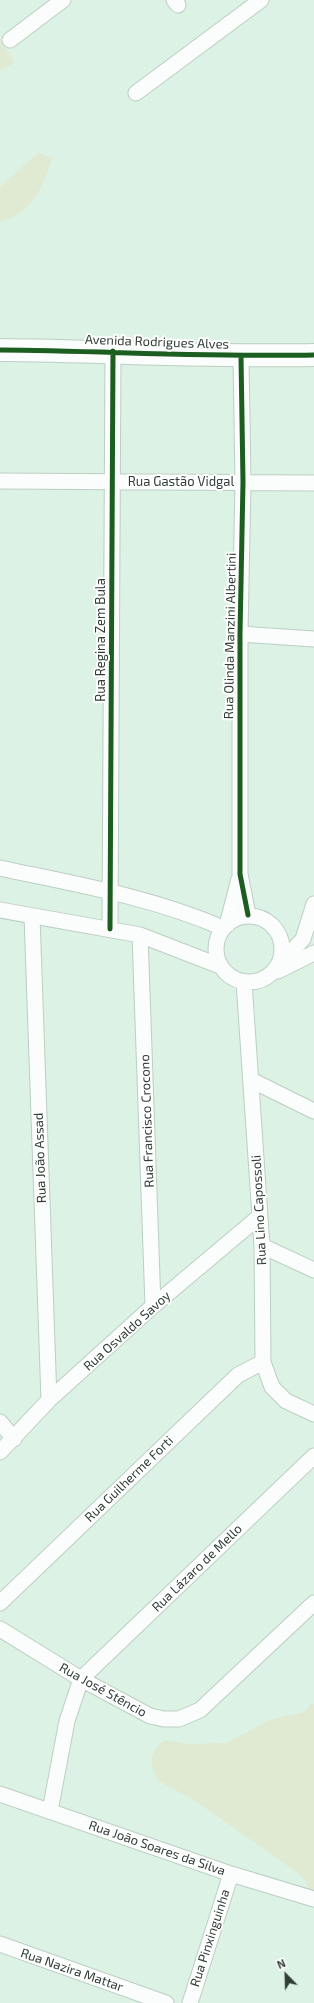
<!DOCTYPE html>
<html>
<head>
<meta charset="utf-8">
<style>
  body { margin:0 }
  #map { position:relative; width:314px; height:2003px; overflow:hidden; background:#dcf2e5; font-family:"Exo 2",sans-serif }
  canvas { display:block }
  .north { position:absolute; left:266px; top:1955px; width:40px; height:40px; -webkit-text-stroke:3px #fff; paint-order:stroke; rotate:337deg; font-size:11px; font-weight:700; line-height:16px; text-align:center; color:#303e36 }
  .north::after { content:''; display:block; margin:auto; width:14px; height:18px; background:#303e36; clip-path:polygon(50% 0,100% 100%,50% 72%,0 100%) }
</style>
</head>
<body>
<div id="map">
<canvas width="314" height="2003"></canvas>
<div class="north">N</div>
</div>
<script>
const c = document.querySelector('canvas').getContext('2d');
c.lineJoin = 'round';
function fill(path, color) {
  c.fillStyle = color;
  c.fill(path, 'evenodd');
}
function trace(path, color, width, dash) {
  c.strokeStyle = color;
  c.lineWidth = width;
  c.lineCap = dash ? 'butt' : 'round';
  c.setLineDash(dash || []);
  c.stroke(path);
}
function drawText(font, color, halo, rows, align = 'center') {
  c.font = font + ' "Exo 2",sans-serif';
  c.lineWidth = 4;
  c.setLineDash([]);
  c.textBaseline = 'middle';
  c.strokeStyle = halo;
  c.fillStyle = color;
  for (const [text, x, y, turn = 0] of rows) {
    c.save();
    c.translate(x, y);
    c.rotate((+turn || 0) * Math.PI / 180);
    c.textAlign = isNaN(turn) ? turn : align;
    if (halo) c.strokeText(text, 0, 0);
    c.fillText(text, 0, 0);
    c.restore();
  }
}
fill(new Path2D(`
  M 0,39 L 15,62 L 0,71 Z
  M 38,153 L 52,158 C 46,178 37,202 18,214 C 13,218 6,219 0,222 L 0,187 Z
  M 311,1703 L 314,1704 L 314,1900 L 305,1880 L 298,1873 L 194,1800 L 159,1781 L 153,1772 L 151,1759 L 157,1747 L 165,1740 L 187,1744 L 227,1743 L 269,1720 L 304,1712 Z`), '#e0e9d1');
const street = new Path2D(`
  M 174,0 L 178,5
  M 10,40 L 63,0
  M 136,93 L 261,0
  M 241,356 L 243,482 L 240,634 L 240,874 L 248,915
  M 0,481 L 314,483
  M 240,634 L 314,639
  M 0,868 C 75,884 152,897 223,928
  M 0,910 L 140,935 L 220,966
  M 32,916 L 49,1400
  M216 949a33 33 0 1 1 66 0a33 33 0 1 1-66 0Z
  M 227,925 L 239,879
  M 110,929 L 113,351
  M 140,935 L 153,1306
  M 279,965 L 303,939 L 314,904
  M 278,971 L 314,953
  M 244,982 L 262,1246 L 263,1362 L 272,1387 L 286,1401 L 314,1414
  M 251,1080 L 314,1111
  M 262,1246 L 314,1270
  M 0,1422 L 14,1439
  M 0,1452 L 49,1400 L 153,1306 L 260,1216
  M 0,1603 L 238,1375 L 263,1362
  M 0,1629 L 81,1679 L 150,1716 L 164,1719 L 179,1719 L 200,1710 L 314,1603
  M 0,1794 L 231,1874 L 314,1899
  M 50,1811 L 67,1721 L 81,1679 L 314,1456
  M 0,1944 L 166,2003
  M 190,2003 L 231,1874`);
const primary = new Path2D(`
  M 0,350 C 105,351 209,357 314,355`);
trace(street, '#bdcec4', 17);
trace(primary, '#bdcec4', 24);
trace(street, '#fafdfb', 15);
trace(primary, '#fafdfb', 22);
trace(new Path2D(`
  M 0,350 C 105,351 209,357 314,355
  M 241,356 L 243,482 L 240,634 L 240,874 L 248,915
  M 110,929 L 113,351`), '#1b5e20', 5);
drawText('13px', '#303e36', '#fff', [
  ["Avenida Rodrigues Alves",157,342,2],
  ["Rua Gastão Vidgal",181,482],
  ["Rua Olinda Manzini Albertini",230,636,-89],
  ["Rua Regina Zem Bula",101,640,-90],
  ["Rua Francisco Crocono",147,1121,-92],
  ["Rua João Assad",40,1158,-92],
  ["Rua Lino Capossoli",259,1210,-93],
  ["Rua Osvaldo Savoy",127,1331,-42],
  ["Rua Guilherme Forti",129,1479,-44],
  ["Rua Lázaro de Mello",197,1568,-44],
  ["Rua José Stêncio",103,1690,29],
  ["Rua João Soares da Silva",157,1848,19],
  ["Rua Pinxinguinha",210,1938,-72],
  ["Rua Nazira Mattar",72,1970,19]
]);
</script>
</body>
</html>
